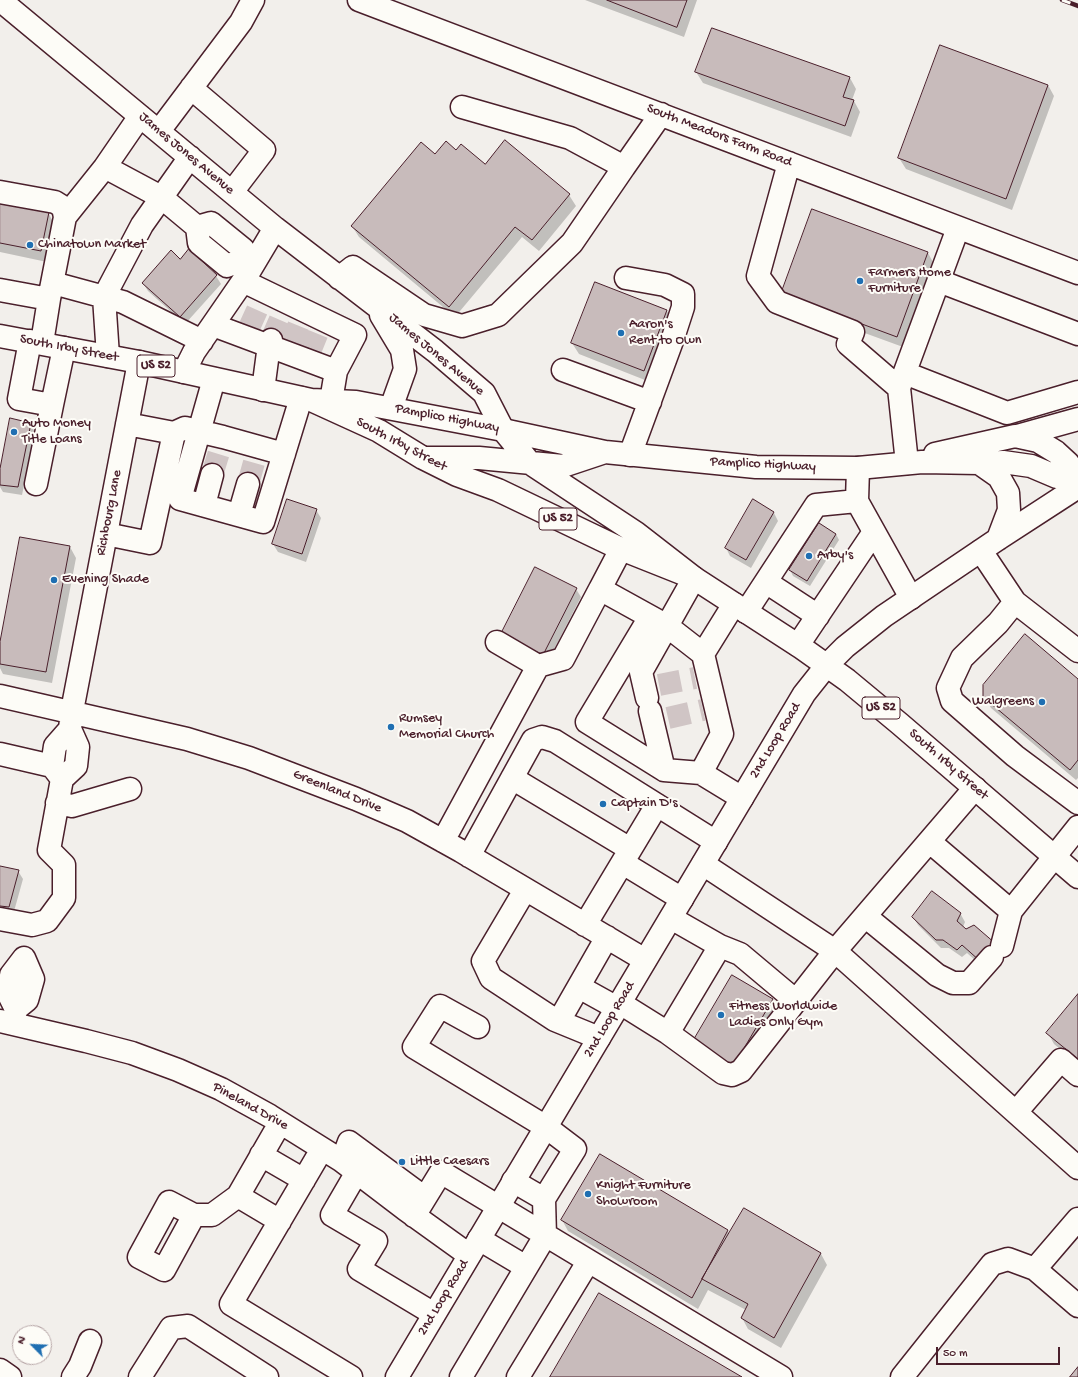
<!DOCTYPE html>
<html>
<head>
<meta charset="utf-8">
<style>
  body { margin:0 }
  #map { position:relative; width:1078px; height:1377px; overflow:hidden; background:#f2efeb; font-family:"Gochi Hand",sans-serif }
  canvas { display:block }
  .north { position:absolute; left:12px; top:1325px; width:40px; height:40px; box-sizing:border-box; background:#fdfcf7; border:1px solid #b5a4a5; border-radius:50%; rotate:294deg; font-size:11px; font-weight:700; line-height:16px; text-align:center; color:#4a1f2b }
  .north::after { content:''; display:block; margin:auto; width:14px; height:18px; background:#1f6fb2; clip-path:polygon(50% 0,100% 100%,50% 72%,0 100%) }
  .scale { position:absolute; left:936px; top:1347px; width:124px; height:18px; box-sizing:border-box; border:2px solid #4a1f2b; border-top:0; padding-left:5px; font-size:12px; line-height:14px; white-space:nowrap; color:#4a1f2b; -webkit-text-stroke:3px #fdfcf7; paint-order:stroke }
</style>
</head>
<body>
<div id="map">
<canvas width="1078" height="1377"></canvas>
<div class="north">N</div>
<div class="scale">50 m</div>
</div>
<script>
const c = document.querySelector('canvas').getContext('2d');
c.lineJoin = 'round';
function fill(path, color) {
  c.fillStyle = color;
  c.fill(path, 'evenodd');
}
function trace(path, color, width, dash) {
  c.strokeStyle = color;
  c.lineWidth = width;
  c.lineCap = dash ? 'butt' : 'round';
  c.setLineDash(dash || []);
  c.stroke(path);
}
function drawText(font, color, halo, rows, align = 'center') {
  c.font = font + ' "Gochi Hand",sans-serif';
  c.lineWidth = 4;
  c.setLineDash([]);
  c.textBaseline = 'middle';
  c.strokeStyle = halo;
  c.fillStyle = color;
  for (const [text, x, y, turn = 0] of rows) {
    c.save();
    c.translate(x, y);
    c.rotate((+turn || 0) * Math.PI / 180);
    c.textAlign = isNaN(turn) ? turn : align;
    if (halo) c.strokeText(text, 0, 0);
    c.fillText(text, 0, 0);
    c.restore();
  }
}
fill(new Path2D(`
  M 585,0 L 697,0 L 684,37 Z
  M 713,29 L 850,78 L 856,89 L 852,100 L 854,101 L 860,112 L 851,137 L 703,83 L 696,72 Z
  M 1048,85 L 1054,96 L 1012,210 L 906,169 L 899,158 Z
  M 505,141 L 569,195 L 576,206 L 539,251 L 522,237 L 455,317 L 359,237 L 352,226 L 456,151 L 485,165 Z
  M 0,203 L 48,212 L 54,224 L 47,262 L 0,252 Z
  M 189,251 L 216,276 L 221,284 L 185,324 L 148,291 L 143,283 L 180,260 Z
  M 928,253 L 934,264 L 903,347 L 788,305 Z
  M 595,283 L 667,311 L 673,322 L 650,382 L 579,354 L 572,343 Z
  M 30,424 L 35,432 L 22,495 L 3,492 L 0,487 L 0,475 Z
  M 316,510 L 321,518 L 306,562 L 278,552 L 273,544 Z
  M 774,513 L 778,521 L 751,568 L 730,556 L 726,548 Z
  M 836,534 L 839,540 L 810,586 L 793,576 L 790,570 Z
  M 70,547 L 76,558 L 52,683 L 3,674 L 0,668 L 0,647 Z
  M 576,589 L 581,597 L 547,663 L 507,642 Z
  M 1078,680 L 1078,778 L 1076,780 L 991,708 L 984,697 Z
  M 0,867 L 18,871 L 23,879 L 13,915 L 0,913 Z
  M 960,913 L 965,922 L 963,927 L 985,969 L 967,953 L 962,957 L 949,948 L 941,948 L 918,925 L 913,917 Z
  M 1078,996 L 1078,1064 L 1054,1044 L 1048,1033 Z
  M 772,1000 L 777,1008 L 737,1075 L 698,1051 Z
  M 745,1209 L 821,1254 L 827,1265 L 781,1348 L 748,1329 L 742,1318 L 746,1310 L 708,1290 L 698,1309 L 568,1231 L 562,1220 L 728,1231 L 730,1235 Z`), '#0003');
const building = new Path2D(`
  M 607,0 L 687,0 L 677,27 Z
  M 712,28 L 850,77 L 843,97 L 854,100 L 845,126 L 695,72 Z
  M 940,45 L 1048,85 L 1006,199 L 898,158 Z
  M 505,140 L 570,194 L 532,240 L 515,227 L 449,307 L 351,226 L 421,142 L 435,154 L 446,141 L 456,150 L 461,144 L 485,164 Z
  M 0,202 L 49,212 L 41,251 L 0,243 Z
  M 812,209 L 928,252 L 897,337 L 781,294 Z
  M 189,249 L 217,275 L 180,317 L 142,283 L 171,250 L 180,259 Z
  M 595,282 L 667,310 L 644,371 L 571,343 Z
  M 10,418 L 31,423 L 18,487 L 0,485 L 0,469 Z
  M 287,499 L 317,509 L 302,554 L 272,544 Z
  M 753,499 L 774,512 L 746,560 L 725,548 Z
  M 819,523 L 836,534 L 807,581 L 789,570 Z
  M 20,537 L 70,546 L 46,672 L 0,664 L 0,642 Z
  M 535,567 L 577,588 L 543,655 L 501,634 Z
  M 1025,634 L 1078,679 L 1078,760 L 1070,770 L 983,697 L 983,685 Z
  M 0,866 L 19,870 L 9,907 L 0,906 Z
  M 932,891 L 961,913 L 957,921 L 966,929 L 974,925 L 996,944 L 980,961 L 962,945 L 957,950 L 943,940 L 936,940 L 912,917 Z
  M 732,975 L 773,999 L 733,1067 L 692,1043 Z
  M 1078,994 L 1078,1059 L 1046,1033 Z
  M 600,1154 L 728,1230 L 692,1298 L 561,1220 Z
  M 744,1208 L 821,1253 L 774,1338 L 741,1318 L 748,1304 L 702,1279 Z
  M 599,1293 L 742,1377 L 550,1377 Z
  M 1078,1367 L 1078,1377 L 1070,1377 Z`);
fill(building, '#c8bbbb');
trace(building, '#4a1f2b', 1);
trace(new Path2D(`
  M 248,330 L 258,308
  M 271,340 L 281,317
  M 290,346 L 299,324
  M 309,354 L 318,332
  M 212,475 L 220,449
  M 248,484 L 255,459
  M 659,685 L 695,678
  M 668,718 L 703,710`), '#d0c5c5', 22, [22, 11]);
const minor = new Path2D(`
  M 0,0 L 275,228 L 435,351 L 484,393 L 503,430
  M 359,0 L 1078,273
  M 191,88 L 264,150 L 232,192
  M 140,116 L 105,167 L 161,197 L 197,227 L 199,243 L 227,266 L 241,260
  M 159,131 L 241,22 L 253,0
  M 789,163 L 758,276 L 777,302 L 853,332 L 848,344 L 899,388
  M 624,167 L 661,114
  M 0,192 L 55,202 L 63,207 L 65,217 L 49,299
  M 65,217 L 105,167
  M 197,227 L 211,223 L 243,249 L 241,260 L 251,268
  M 339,278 L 353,267 L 424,315 L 462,326 L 498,315 L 572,243 L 624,167 L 570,138 L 462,107
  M 626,278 L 665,285 L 683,294 L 683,307 L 672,341 L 630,455
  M 244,280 L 275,228
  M 939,281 L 1078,334
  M 53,283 L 123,302 L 202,341
  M 0,290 L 49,299 L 42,343
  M 381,315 L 402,350 L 405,369 L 391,408
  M 213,325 L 336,371
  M 30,341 L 19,399 L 52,405 L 64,348
  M 108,356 L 104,297 L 142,225 L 190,157
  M 563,370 L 650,402
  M 184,372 L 194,352 L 243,281 L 355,335 L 336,371 L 331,401
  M 905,373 L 1007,413 L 1078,392
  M 214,379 L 180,499 L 263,522 L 301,398
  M 263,390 L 269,345 L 271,340
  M 127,424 L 174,433 L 185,428 L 223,437 L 284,454
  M 907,463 L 899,388 L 958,228
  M 858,468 L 857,501 L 911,598
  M 36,484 L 52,405
  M 204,505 L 212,475
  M 239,515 L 248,484
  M 106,534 L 150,543 L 174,433
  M 621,549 L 600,589 L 667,626 L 703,654 L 722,734 L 701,773
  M 981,551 L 1015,602 L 998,623 L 962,658 L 948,688 L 952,701 L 1015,756 L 1078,803
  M 766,582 L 818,616
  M 1015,602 L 1078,651
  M 746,612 L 816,505 L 857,501
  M 650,617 L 587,722 L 664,770
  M 798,645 L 874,532
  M 703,654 L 734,604
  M 538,666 L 563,659 L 600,589
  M 0,696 L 187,739 L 249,758 L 356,799 L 407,821 L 461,851 L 645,960
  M 647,698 L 641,672 L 694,578
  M 650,711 L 664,770 L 701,773 L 742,798
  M 70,729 L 72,711 L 139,362
  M 0,754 L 52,766
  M 512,778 L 630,849
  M 57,803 L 72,806 L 130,789
  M 443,841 L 538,666 L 497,642
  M 930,842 L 1011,911
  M 469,856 L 533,740 L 542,737 L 555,741 L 716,842
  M 623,863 L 682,899
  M 703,864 L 835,951 L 1078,1168
  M 525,890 L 483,961 L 491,978 L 555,1020 L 599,1038
  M 865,916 L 937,975 L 953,983 L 969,983 L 992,957
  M 0,919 L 32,925 L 47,921 L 64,898 L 64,865 L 49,850 L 62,779 L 76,766 L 78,747 L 70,729 L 55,746 L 52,766 L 62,779
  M 585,925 L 657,805
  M 720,946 L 740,954 L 796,1001
  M 1002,946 L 1011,911 L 1078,827
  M 579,987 L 617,1008
  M 620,1003 L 668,1033 L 720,946 L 671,918
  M 0,1021 L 86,1041 L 132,1053 L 178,1070 L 221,1089 L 270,1116 L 342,1161 L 405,1209 L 469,1255
  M 559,1021 L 607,937
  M 13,1024 L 16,1009 L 27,1000 L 33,979 L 24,958 L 11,975 L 10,997 L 16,1009
  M 668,1033 L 723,1073 L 732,1075 L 741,1071 L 835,951 L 975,788
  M 1016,1112 L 1061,1060 L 1078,1075
  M 280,1123 L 238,1196 L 280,1221
  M 322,1149 L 231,1304 L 351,1377
  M 261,1155 L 304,1180
  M 342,1161 L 349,1142 L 425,1198
  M 357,1172 L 332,1215 L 376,1241 L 359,1269 L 434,1314
  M 513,1181 L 544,1199
  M 194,1215 L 164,1270 L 139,1257 L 169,1202 L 194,1215 L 212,1215 L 238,1196
  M 414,1216 L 441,1172 L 781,1377
  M 479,1239 L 526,1267
  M 1035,1269 L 1078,1219
  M 0,1370 L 10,1377
  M 73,1377 L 80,1366 L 90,1341
  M 140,1377 L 171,1328 L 188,1326 L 267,1377
  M 461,1377 L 545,1236 L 544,1199 L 575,1149 L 546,1127 L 414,1047 L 440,1006 L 478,1027
  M 518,1377 L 588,1262
  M 902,1377 L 992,1264 L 1008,1259 L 1035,1269 L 1078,1306`);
const major = new Path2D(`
  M 0,336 L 139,362 L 311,400 L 379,431 L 423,458 L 457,475 L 498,490 L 621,549 L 694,578
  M 311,400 L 356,402 L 503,430 L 605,452 L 756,467 L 858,468 L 922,462 L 979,463 L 1003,462 L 1031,466 L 1057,477 L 1078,483
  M 503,430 L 530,463 L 636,533 L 694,578 L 802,648 L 847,680 L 900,724 L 1078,877
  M 1017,436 L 1078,419
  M 935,454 L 1015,436 L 1038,441 L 1056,452 L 1068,463 L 1078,478
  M 427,458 L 479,458 L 563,466 L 605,452
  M 979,463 L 999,477 L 1008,493 L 1009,510 L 998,539
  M 397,1377 L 804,694 L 827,665 L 845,647 L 884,616 L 998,539 L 1078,487`);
trace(minor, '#4a1f2b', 25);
trace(major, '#4a1f2b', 25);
trace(minor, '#fdfcf7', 22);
trace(major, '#fdfcf7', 22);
const rail = new Path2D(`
  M 1062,0 L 1078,6`);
trace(rail, '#4a1f2b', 4.5);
trace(rail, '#fdfcf7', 3, [9]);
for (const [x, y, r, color] of [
  [30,245,4,"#1f6fb2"],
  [860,281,4,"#1f6fb2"],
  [621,333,4,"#1f6fb2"],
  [14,432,4,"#1f6fb2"],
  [809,556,4,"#1f6fb2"],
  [54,580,4,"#1f6fb2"],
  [1042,702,4,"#1f6fb2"],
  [391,727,4,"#1f6fb2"],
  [603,804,4,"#1f6fb2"],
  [721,1015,4,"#1f6fb2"],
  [402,1162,4,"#1f6fb2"],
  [588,1194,4,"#1f6fb2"]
]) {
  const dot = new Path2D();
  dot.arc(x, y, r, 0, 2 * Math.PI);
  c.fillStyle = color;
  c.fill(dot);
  trace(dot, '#fdfcf7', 1.5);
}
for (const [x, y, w] of [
  [156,366,38],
  [558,519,38],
  [881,708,38]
]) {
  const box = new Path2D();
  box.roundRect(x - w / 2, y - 11, w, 22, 3);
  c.fillStyle = '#fdfcf7';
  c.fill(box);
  trace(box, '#4a1f2b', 1);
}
drawText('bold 13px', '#4a1f2b', null, [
  ["US 52",156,366],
  ["US 52",558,519],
  ["US 52",881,708]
]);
drawText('14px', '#4a1f2b', '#fdfcf7', [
  ["South Meadors Farm Road",719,136,21],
  ["James Jones Avenue",186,154,40],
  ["South Irby Street",69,349,11],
  ["James Jones Avenue",436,355,40],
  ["Pamplico Highway",447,419,11],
  ["South Irby Street",401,445,28],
  ["Pamplico Highway",763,465,3],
  ["Richbourg Lane",110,513,-79],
  ["2nd Loop Road",776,741,-59],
  ["South Irby Street",948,765,41],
  ["Greenland Drive",337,792,22],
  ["2nd Loop Road",610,1020,-59],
  ["Pineland Drive",250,1107,29],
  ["2nd Loop Road",444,1298,-59]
]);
drawText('14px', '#4a1f2b', '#fdfcf7', [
  ["Chinatown Market",38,245],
  ["Farmers Home",868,273],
  ["Furniture",868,289],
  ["Aaron's",629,325],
  ["Rent to Own",629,341],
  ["Auto Money",22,424],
  ["Title Loans",22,440],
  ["Arby's",817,556],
  ["Evening Shade",62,580],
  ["Walgreens",1034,702,"right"],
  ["Rumsey",399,719],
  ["Memorial Church",399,735],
  ["Captain D's",611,804],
  ["Fitness Worldwide",729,1007],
  ["Ladies Only Gym",729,1023],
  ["Little Caesars",410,1162],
  ["Knight Furniture",596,1186],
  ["Showroom",596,1202]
], 'left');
</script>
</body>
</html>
